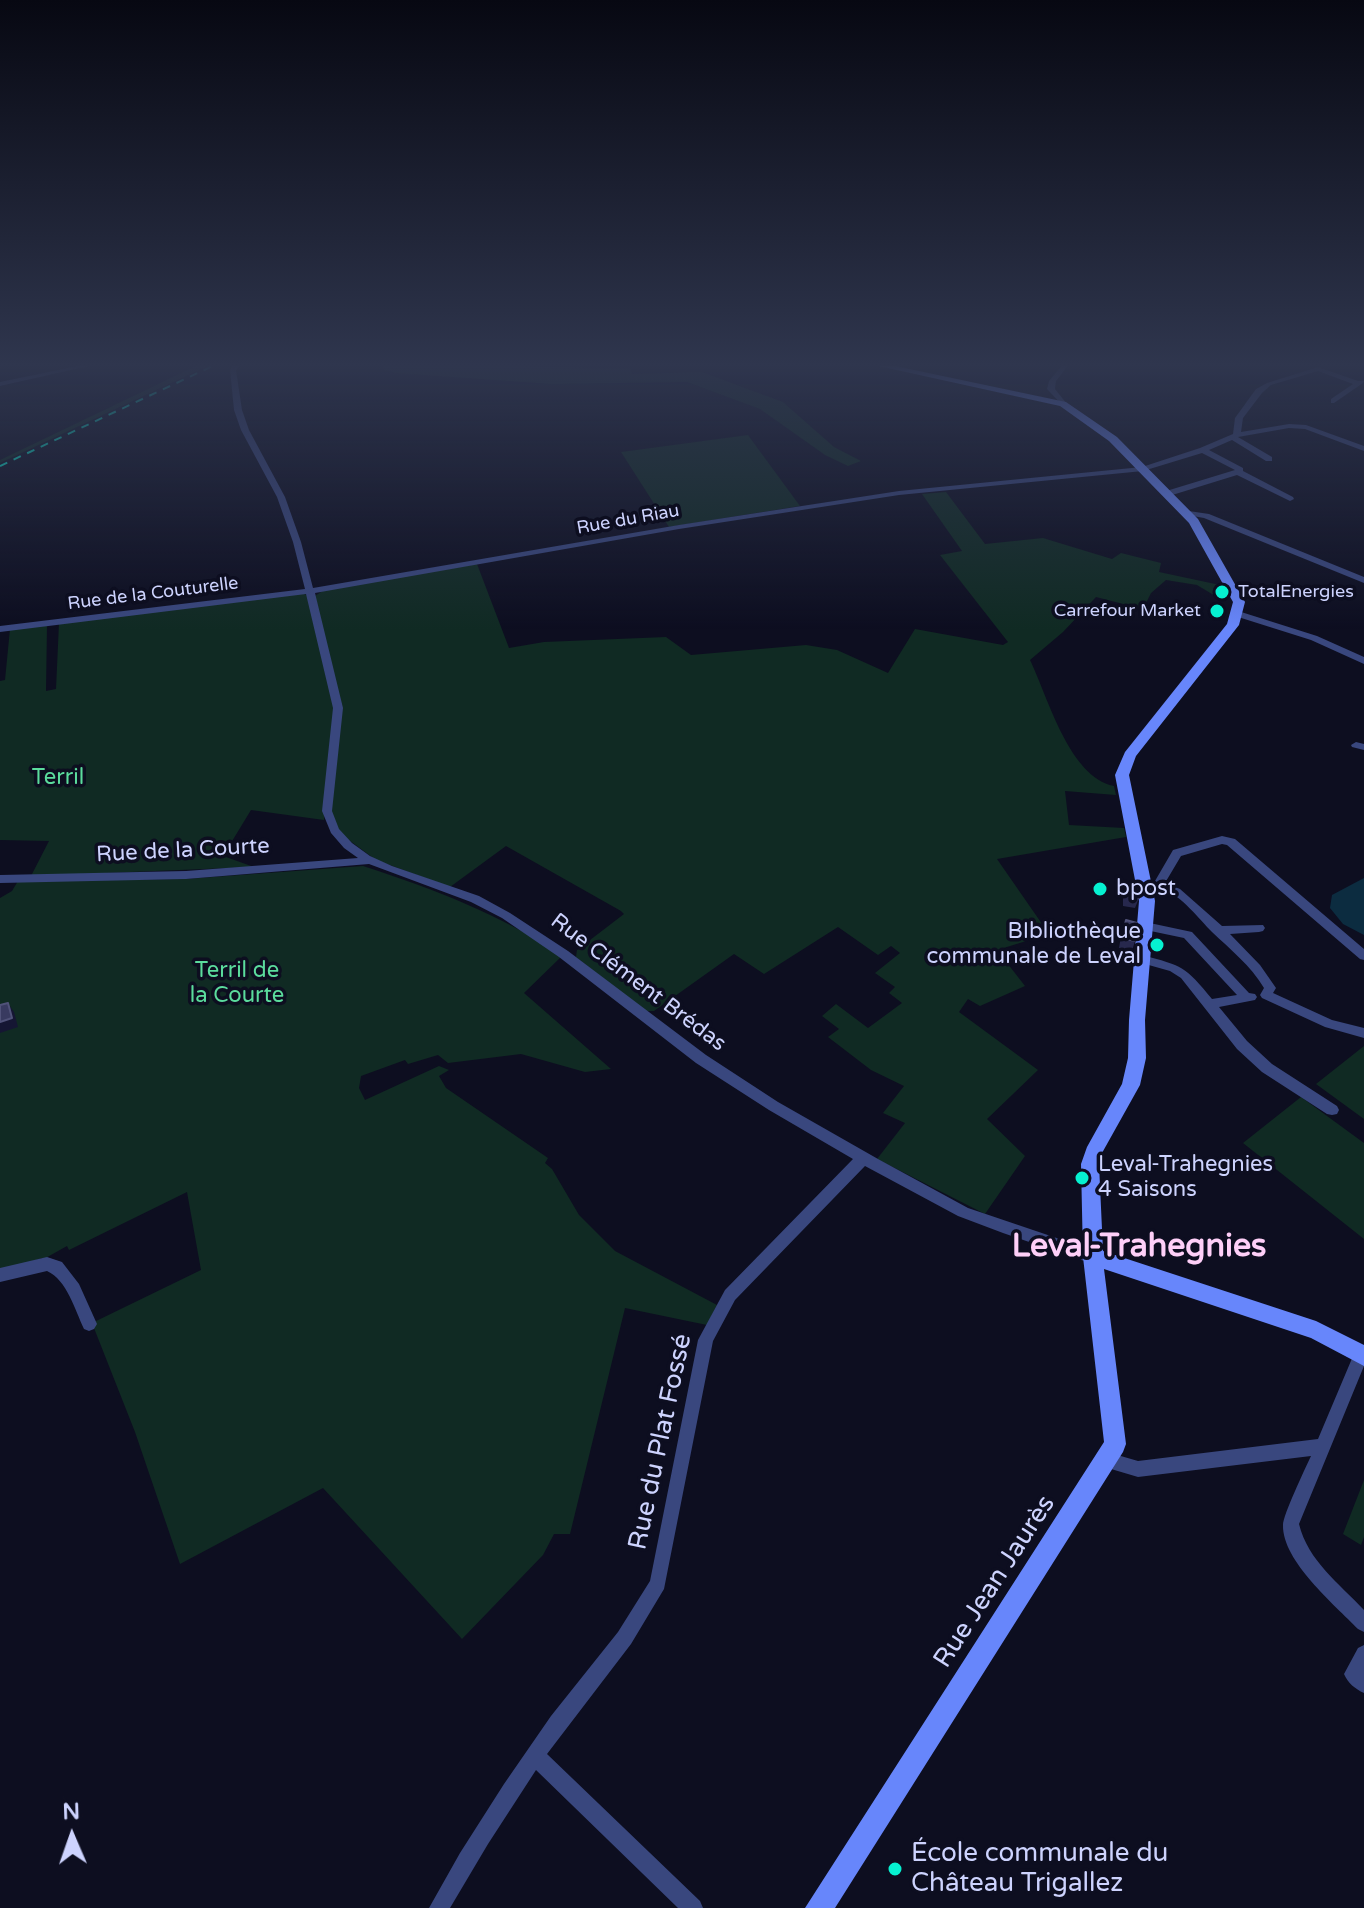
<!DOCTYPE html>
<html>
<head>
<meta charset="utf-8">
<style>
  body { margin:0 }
  #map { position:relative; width:1364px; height:1908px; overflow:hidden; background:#0d0e20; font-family:"Varela Round",sans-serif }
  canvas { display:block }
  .north { position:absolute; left:32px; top:1796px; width:80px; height:80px; -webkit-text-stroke:6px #0d0e20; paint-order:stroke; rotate:358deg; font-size:22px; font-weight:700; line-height:32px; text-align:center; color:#cdd3fe }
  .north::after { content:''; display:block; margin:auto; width:28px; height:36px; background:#cdd3fe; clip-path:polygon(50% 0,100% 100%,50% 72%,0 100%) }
</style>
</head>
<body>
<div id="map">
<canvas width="1364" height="1908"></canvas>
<div class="north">N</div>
</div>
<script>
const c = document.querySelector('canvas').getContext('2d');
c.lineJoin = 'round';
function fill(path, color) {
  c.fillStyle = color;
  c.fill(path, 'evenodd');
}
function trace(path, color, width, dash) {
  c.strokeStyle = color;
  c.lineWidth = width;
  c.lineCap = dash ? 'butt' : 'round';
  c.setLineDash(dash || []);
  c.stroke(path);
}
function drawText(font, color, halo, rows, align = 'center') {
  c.font = font + ' "Varela Round",sans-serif';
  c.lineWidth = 7;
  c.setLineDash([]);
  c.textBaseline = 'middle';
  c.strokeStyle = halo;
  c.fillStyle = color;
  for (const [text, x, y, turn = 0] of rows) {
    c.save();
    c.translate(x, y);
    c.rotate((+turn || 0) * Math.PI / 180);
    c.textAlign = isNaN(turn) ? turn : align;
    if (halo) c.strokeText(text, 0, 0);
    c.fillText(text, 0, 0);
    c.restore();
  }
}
fill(new Path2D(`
  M 202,363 L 214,363 L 0,463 L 0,460 Z
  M 383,363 C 465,362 548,369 630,368 L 632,374 L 702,372 L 783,402 L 834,447 L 861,461 L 848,466 L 825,455 L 760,409 L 687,382 L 552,384 L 396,373 L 384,370 Z
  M 748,435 L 800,506 L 669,527 L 621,452 Z
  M 946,492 L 985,544 L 1043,538 L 1112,559 L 1121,553 L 1161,563 L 1159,572 L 1220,585 L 1216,588 L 1217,597 L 1197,585 L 1166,580 L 1151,593 L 1143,609 L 1096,597 L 1063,632 L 1030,660 C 1048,697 1069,777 1114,786 L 1116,795 L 1065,791 L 1069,825 L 1124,828 L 1126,837 L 997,859 L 1049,934 L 997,950 L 1025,986 L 980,1006 L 968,999 L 959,1012 L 1038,1070 L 987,1119 L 1025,1156 L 985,1214 L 877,1159 L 905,1123 L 883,1113 L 904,1086 L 871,1070 L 828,1037 L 839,1029 L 822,1016 L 836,1004 L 868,1028 L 902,1003 L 889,993 L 895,987 L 875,973 L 900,953 L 891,946 L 878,955 L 838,927 L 764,974 L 734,954 L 654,1011 L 645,1011 L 576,957 L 577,950 L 624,914 L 621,911 L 506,846 L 450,887 L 376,860 L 338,832 L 330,811 L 341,709 L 315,596 L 324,590 L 477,564 L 509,648 L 544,642 L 666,637 L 691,655 L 806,645 L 837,650 L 888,673 L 915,629 L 1003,645 L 1008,642 L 940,555 L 962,551 L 922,494 Z
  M 301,593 L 307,595 L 334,705 L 324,820 L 251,810 L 223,856 L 254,867 L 31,876 L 49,841 L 0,840 L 0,681 L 5,680 L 10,629 L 47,625 L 46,691 L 56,689 L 59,623 Z
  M 363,866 C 433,889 501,914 562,956 L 524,993 L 611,1069 L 585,1072 L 521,1054 L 448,1063 L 438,1055 L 408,1064 L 405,1060 L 361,1076 L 359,1088 L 365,1100 L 439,1066 L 449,1070 L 439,1076 L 446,1088 L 548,1158 L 545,1163 L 552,1169 L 579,1215 L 615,1251 L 717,1305 L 707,1325 L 625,1308 L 570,1534 L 554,1534 L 543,1555 L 462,1639 L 323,1488 L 180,1564 L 135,1432 L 92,1323 L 201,1270 L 187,1192 L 69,1250 L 67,1246 L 42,1260 L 42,1258 L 0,1272 L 0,898 L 12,891 L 18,881 L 186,879 Z
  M 1364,1046 L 1364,1119 L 1316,1084 Z
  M 1301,1097 L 1364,1143 L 1364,1239 L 1243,1143 Z
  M 1364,1480 L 1364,1537 L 1361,1545 L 1343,1534 Z`), '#102a23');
fill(new Path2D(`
  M 1364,878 L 1364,935 L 1343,924 L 1330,908 L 1332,895 Z`), '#0c2c40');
fill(new Path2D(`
  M 92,363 L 102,363 L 0,386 L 0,382 Z
  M 235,363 L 241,363 L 236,370 L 242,410 L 249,430 L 285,497 L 301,542 L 313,588 L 679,525 L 899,491 L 1142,467 L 1200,448 L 1233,434 L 1235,418 L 1256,389 L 1267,383 L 1318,367 L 1358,381 L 1364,381 L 1363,383 L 1334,403 L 1331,403 L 1331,399 L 1353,384 L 1318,371 L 1271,385 L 1262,393 L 1243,418 L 1241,432 L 1289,424 L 1306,425 L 1364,446 L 1364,451 L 1305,429 L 1289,428 L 1238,437 L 1272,457 L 1272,461 L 1266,461 L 1232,440 L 1209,450 L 1243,468 L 1243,471 L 1293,497 L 1294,499 L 1290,501 L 1237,475 L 1169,496 L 1163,496 L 1163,492 L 1235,470 L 1202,453 L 1143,471 L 899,495 L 679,529 L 315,593 L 343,708 L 332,811 L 339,829 L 352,843 L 370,856 L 392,866 L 479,896 L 510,913 L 568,951 L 706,1055 L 778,1102 L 878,1159 L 968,1208 L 1098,1252 L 1100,1257 L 1098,1262 L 1093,1264 L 1003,1233 L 958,1216 L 865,1166 L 735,1300 L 713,1341 L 664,1589 L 631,1644 L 547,1754 L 700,1901 L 703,1908 L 678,1908 L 536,1770 L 488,1844 L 450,1908 L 429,1908 L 460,1853 L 504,1784 L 551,1716 L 618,1632 L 650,1581 L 698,1340 L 725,1290 L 853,1159 L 769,1110 L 696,1063 L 559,957 L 502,918 L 471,902 L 369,864 L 186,879 L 0,883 L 0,875 L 186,871 L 358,858 L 344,848 L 331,833 L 322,811 L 333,708 L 306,594 L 0,632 L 0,626 L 305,589 L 293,542 L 277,497 L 241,430 L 234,410 L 230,370 Z
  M 1064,363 L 1070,363 L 1056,381 L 1055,389 L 1067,404 L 1063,406 L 1047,389 L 1049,381 Z
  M 1182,510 L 1209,514 L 1364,577 L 1364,583 L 1204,518 L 1182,514 Z
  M 1238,611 L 1317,636 L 1364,657 L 1364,664 L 1311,640 L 1235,616 L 1235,612 Z
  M 1356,742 L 1364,744 L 1364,750 L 1352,747 L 1351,745 Z
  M 1222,836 L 1235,839 L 1364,949 L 1364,960 L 1360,959 L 1227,845 L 1222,844 L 1181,856 L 1165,883 L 1180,889 L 1222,926 L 1263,925 L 1265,928 L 1263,931 L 1259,932 L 1230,934 L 1260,965 L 1276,988 L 1273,993 L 1332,1020 L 1364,1028 L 1364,1038 L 1325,1027 L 1262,998 L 1260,995 L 1264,988 C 1251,966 1230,949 1212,932 C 1200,920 1181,895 1164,890 C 1157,888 1152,893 1146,895 L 1142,894 L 1140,891 L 1155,881 L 1173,850 Z
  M 1145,922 L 1192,932 L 1249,993 L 1255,994 L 1257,997 L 1255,1000 L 1219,1007 L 1247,1041 L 1272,1064 L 1337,1106 L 1339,1110 L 1337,1114 L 1332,1115 L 1327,1114 L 1262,1072 L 1237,1049 L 1181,978 L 1170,971 L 1138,962 L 1136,959 L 1142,955 C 1183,966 1185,966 1212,999 L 1237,995 L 1184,938 L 1141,929 L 1139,926 Z
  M 47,1257 L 62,1262 L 79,1284 L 97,1324 L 94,1329 L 89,1331 L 84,1329 C 75,1310 67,1280 47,1271 L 0,1282 L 0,1268 Z
  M 1361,1347 L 1364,1348 L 1364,1366 L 1299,1524 C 1308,1561 1339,1583 1364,1610 L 1364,1632 L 1358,1629 C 1335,1605 1282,1561 1283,1525 C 1283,1515 1305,1469 1311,1456 L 1138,1477 L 1101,1466 L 1099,1460 L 1101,1454 L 1107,1452 L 1138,1461 L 1318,1439 L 1356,1349 Z
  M 1364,1645 L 1364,1693 C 1355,1689 1348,1683 1344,1674 L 1358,1648 Z`), '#39477e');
fill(new Path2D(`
  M 865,363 L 881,363 L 1066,402 L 1117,437 L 1198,519 L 1245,602 L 1239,625 L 1136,756 L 1129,775 L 1155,901 L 1145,1020 L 1146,1058 L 1140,1085 L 1102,1153 L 1099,1164 L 1103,1251 L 1316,1321 L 1364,1345 L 1364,1366 L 1311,1338 L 1104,1269 L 1126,1444 L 1123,1452 L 835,1908 L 805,1908 L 1104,1442 L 1083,1257 L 1081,1164 L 1087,1147 L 1122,1084 L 1128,1058 L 1129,1020 L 1139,901 L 1115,775 L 1125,752 L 1227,624 L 1233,602 L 1189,523 L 1109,441 L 1060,406 Z`), '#6786fb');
trace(new Path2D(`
  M 0,466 L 219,363`), '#06f1d1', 2, [8, 7]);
fill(new Path2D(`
  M 1126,885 L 1139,898 L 1135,908 L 1123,906 L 1123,894 Z
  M 1126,920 L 1135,941 L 1132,951 L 1119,948 L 1122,930 Z`), '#27284d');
fill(new Path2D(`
  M 8,1003 L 14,1012 L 18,1027 L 0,1033 L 0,1022 Z`), '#151633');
const building = new Path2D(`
  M 1126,885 L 1138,886 L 1139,898 L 1126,896 Z
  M 1126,920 L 1137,923 L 1135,941 L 1122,938 Z
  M 8,1003 L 12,1018 L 0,1022 L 0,1005 Z`);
fill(building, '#383a60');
trace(building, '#505279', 2);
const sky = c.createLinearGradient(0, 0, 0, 630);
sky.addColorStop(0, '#070812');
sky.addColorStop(0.58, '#2f364e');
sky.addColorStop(1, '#2f364e00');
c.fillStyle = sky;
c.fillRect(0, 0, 1364, 630);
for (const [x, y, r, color] of [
  [1222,592,8,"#06f1d1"],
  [1217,611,8,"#06f1d1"],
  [1100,889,8,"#06f1d1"],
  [1157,945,8,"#06f1d1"],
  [1082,1178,8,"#06f1d1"],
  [895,1869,8,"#06f1d1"]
]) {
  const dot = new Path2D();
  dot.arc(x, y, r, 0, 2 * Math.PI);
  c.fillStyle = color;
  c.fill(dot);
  trace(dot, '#0d0e20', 3);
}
drawText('18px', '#cdd3fe', '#0d0e20', [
  ["Rue du Riau",628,520,-10],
  ["Rue de la Couturelle",153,594,-7]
]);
drawText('18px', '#cdd3fe', '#0d0e20', [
  ["TotalEnergies",1238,592],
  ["Carrefour Market",1201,611,"right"]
], 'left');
drawText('22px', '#5bdc9d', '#0d0e20', [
  ["Terril",58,778],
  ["Terril de",237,971],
  ["la Courte",237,996]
]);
drawText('22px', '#cdd3fe', '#0d0e20', [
  ["Rue de la Courte",183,851,-3],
  ["Rue Clément Brédas",638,983,37]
]);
drawText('22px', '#cdd3fe', '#0d0e20', [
  ["bpost",1116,889],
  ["BIbliothèque",1141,932,"right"],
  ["communale de Leval",1141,957,"right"],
  ["Leval-Trahegnies",1098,1165],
  ["4 Saisons",1098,1190]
], 'left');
drawText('26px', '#cdd3fe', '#0d0e20', [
  ["Rue du Plat Fossé",661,1442,-78],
  ["Rue Jean Jaurès",995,1582,-57]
]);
drawText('26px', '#cdd3fe', '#0d0e20', [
  ["École communale du",911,1854],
  ["Château Trigallez",911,1884]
], 'left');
drawText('bold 32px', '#fecff8', '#0d0e20', [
  ["Leval-Trahegnies",1139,1248]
]);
</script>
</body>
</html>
